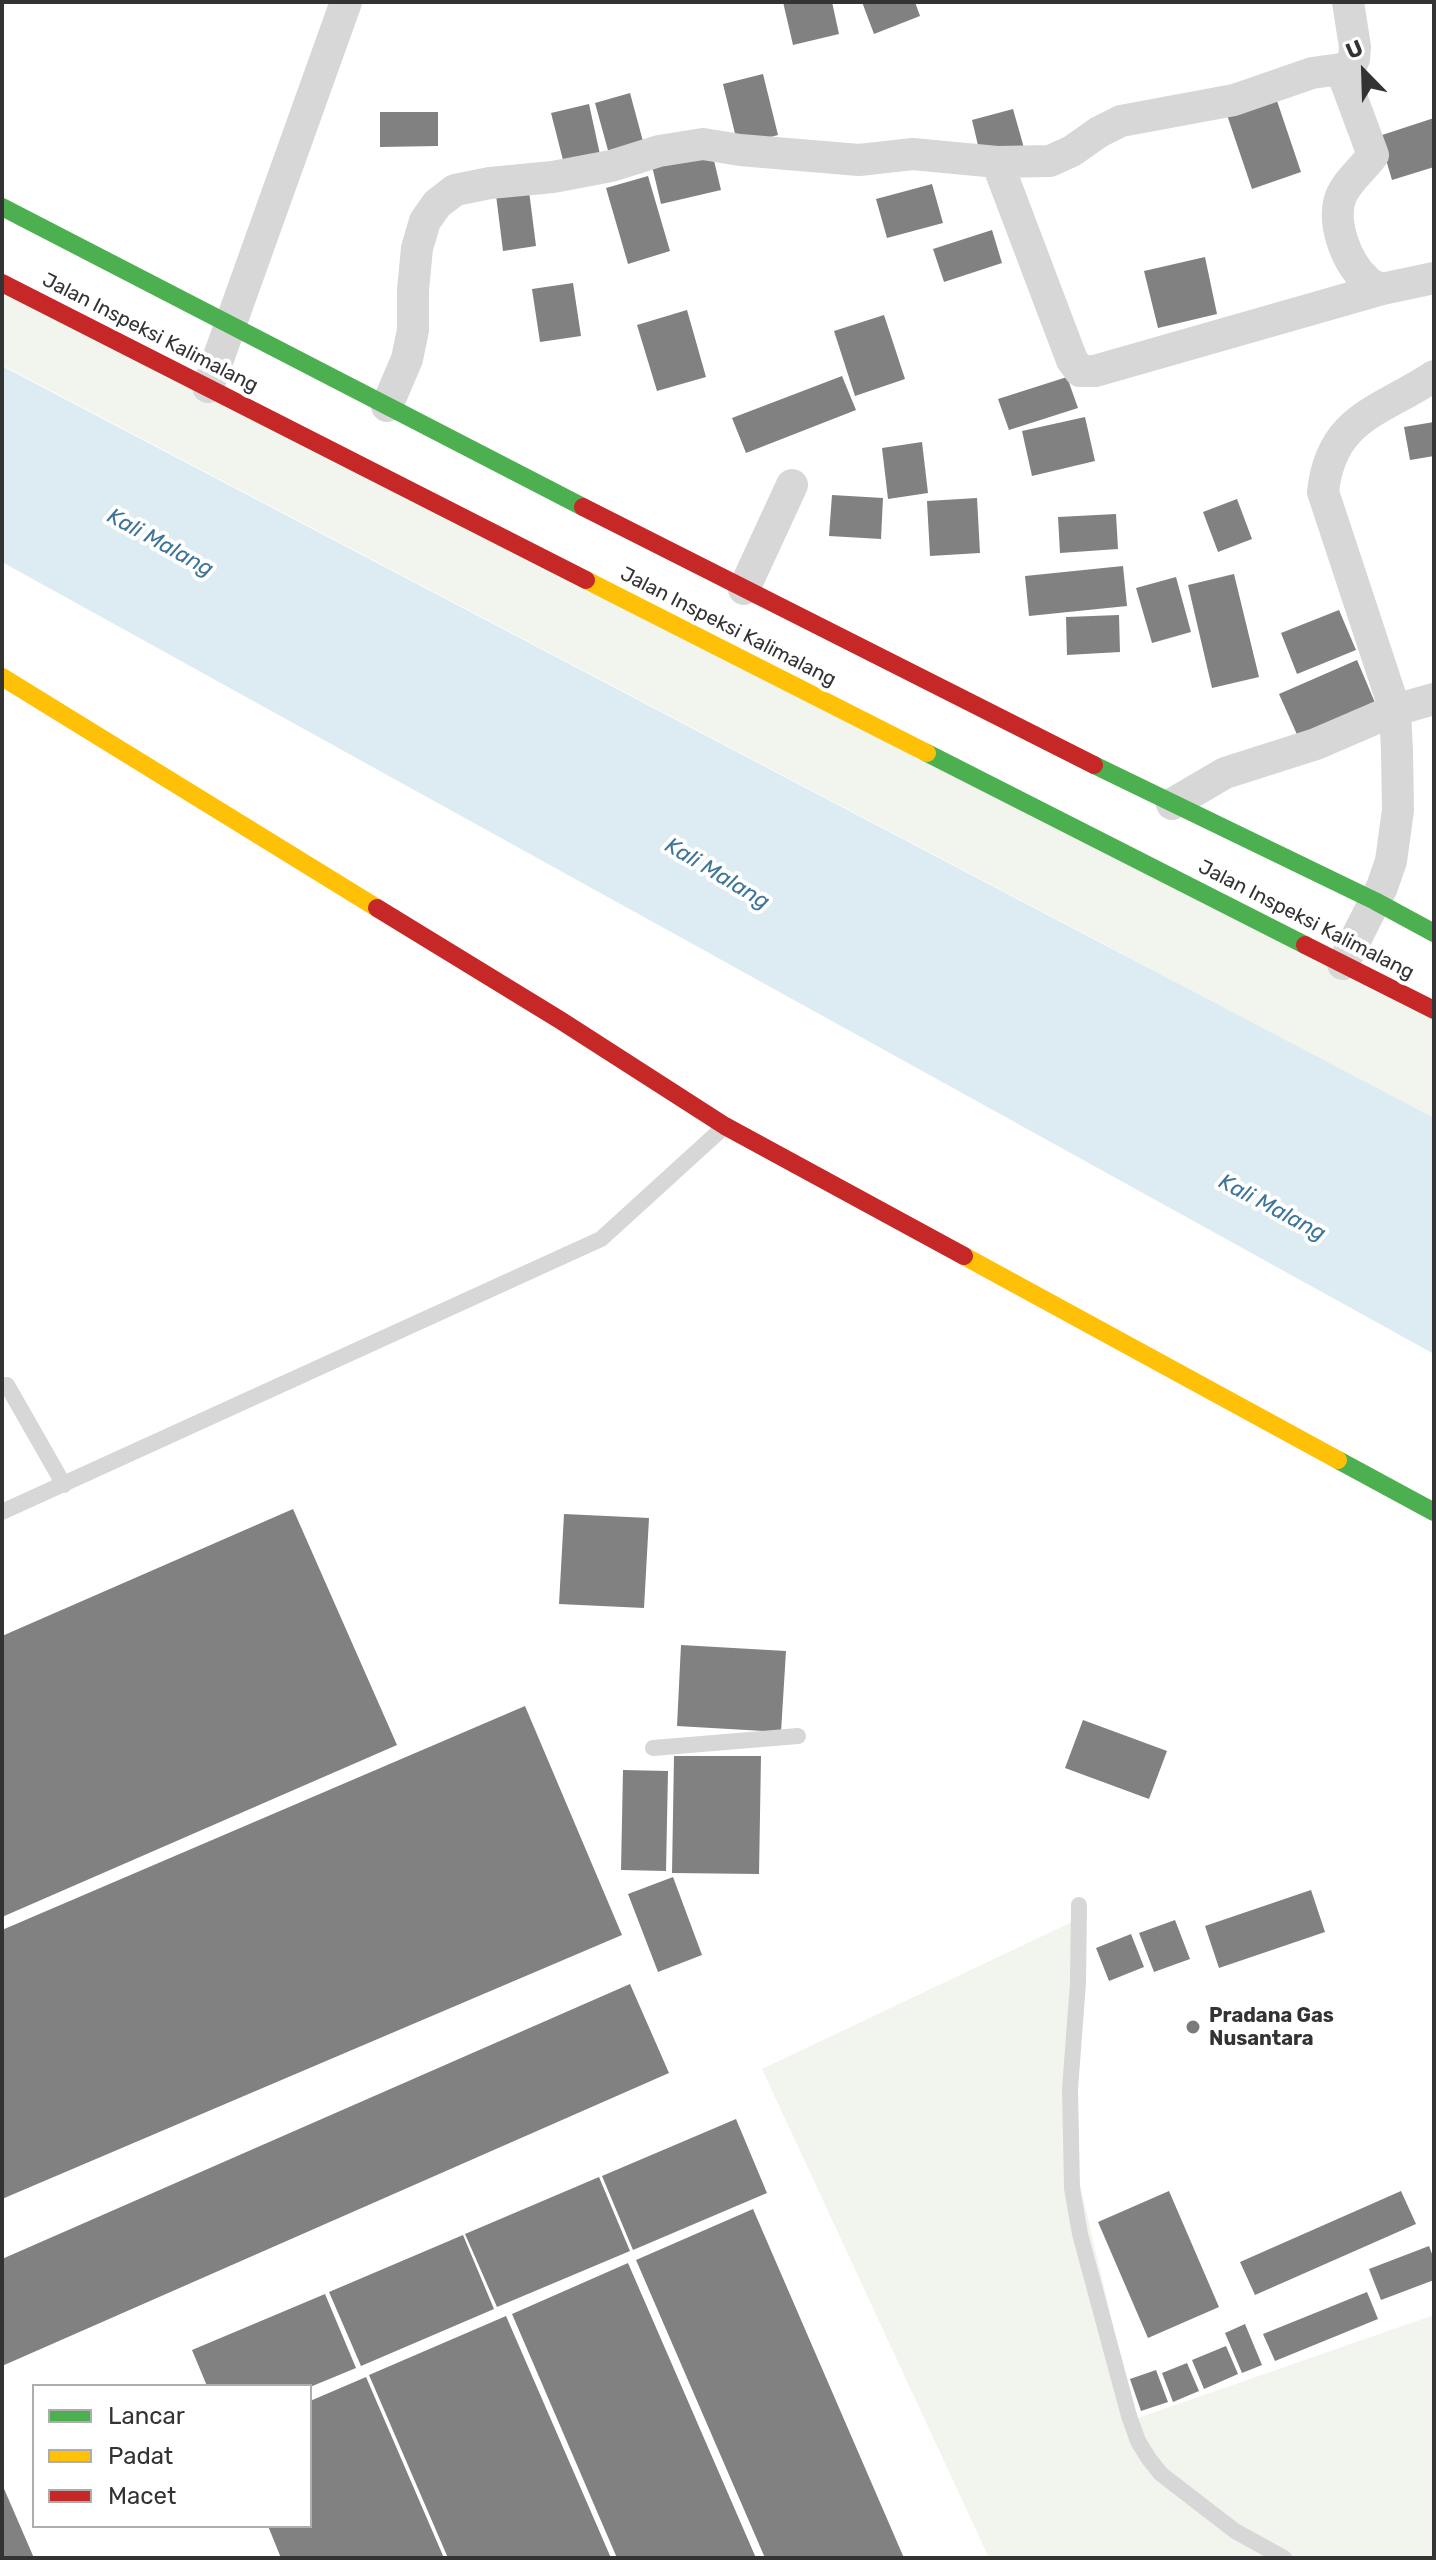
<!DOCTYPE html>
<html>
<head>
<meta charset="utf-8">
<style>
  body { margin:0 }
  #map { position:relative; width:1436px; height:2560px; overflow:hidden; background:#fff; font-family:Rubik,sans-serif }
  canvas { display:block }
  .frame { position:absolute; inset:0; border:4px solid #333; pointer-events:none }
  .legend { position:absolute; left:32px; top:2384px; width:280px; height:144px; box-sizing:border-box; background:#fff; border:2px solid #adadad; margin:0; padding:10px 14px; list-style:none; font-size:24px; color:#333 }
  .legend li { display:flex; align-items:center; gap:16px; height:40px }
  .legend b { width:40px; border:2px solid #adadad }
  .north { position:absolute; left:1324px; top:32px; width:80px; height:80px; -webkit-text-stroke:6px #fff; paint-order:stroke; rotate:337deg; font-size:22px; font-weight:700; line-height:32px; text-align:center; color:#333 }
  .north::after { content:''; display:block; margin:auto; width:28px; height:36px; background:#333; clip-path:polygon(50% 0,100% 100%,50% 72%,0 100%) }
</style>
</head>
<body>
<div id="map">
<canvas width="1436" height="2560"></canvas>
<div class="frame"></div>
<ul class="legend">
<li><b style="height:10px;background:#4caf50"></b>Lancar</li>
<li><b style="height:10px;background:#ffc107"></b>Padat</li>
<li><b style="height:10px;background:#c62828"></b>Macet</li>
</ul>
<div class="north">U</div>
</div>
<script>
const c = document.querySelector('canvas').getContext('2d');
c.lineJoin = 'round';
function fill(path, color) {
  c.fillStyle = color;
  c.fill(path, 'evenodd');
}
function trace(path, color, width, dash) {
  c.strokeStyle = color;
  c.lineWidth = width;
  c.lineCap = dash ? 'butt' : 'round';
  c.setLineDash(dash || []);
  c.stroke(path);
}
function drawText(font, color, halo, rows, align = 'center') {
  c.font = font + ' Rubik,sans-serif';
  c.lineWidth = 8;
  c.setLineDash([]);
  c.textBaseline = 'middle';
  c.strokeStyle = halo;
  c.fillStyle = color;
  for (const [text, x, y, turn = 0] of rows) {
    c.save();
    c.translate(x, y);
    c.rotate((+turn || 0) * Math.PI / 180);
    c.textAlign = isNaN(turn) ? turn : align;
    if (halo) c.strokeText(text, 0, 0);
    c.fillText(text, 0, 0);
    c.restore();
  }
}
fill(new Path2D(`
  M 2,283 L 1434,1010 L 1434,1122 L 1102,943 L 2,365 Z
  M 1074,1921 L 1078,2176 L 1135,2419 L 1434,2315 L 1434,2558 L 989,2558 L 762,2069 Z`), '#f1f5ed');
fill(new Path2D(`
  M 2,366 L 1434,1118 L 1434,1354 L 2,562 Z`), '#ddebf3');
fill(new Path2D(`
  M 783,2 L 832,2 L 839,34 L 793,45 Z
  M 862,2 L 915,2 L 920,16 L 874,34 Z
  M 763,74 L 778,135 L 738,146 L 723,84 Z
  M 630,93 L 644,145 L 609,154 L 595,103 Z
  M 1275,95 L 1301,172 L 1252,189 L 1226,112 Z
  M 589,104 L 601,159 L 565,168 L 551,113 Z
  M 1013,109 L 1024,148 L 981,158 L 972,120 Z
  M 380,112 L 438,112 L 438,146 L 380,147 Z
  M 1434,118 L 1434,167 L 1392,180 L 1379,136 Z
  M 712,152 L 721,190 L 661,204 L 652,166 Z
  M 648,176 L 670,251 L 628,264 L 606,188 Z
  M 932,184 L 943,223 L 887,238 L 876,199 Z
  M 529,191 L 536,246 L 503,251 L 496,195 Z
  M 992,230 L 1002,263 L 944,282 L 933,249 Z
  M 1205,257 L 1217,314 L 1158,328 L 1144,271 Z
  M 573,283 L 581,336 L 540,342 L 532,289 Z
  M 687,310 L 706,377 L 657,391 L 637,325 Z
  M 884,315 L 905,379 L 855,396 L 834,331 Z
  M 842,376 L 856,410 L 746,453 L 732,418 Z
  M 1067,377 L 1078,408 L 1009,430 L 998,399 Z
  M 1085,417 L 1095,461 L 1032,476 L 1022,431 Z
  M 1434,422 L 1434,456 L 1410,460 L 1404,427 Z
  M 922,442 L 928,493 L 888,499 L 882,448 Z
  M 832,495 L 883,498 L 881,539 L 829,536 Z
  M 977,498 L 980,553 L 930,556 L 927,501 Z
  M 1237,499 L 1252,539 L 1218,552 L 1203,512 Z
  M 1116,514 L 1118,549 L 1060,553 L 1058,517 Z
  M 1123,566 L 1127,606 L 1029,616 L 1025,576 Z
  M 1234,574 L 1259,677 L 1212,688 L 1188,585 Z
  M 1176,577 L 1191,632 L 1152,643 L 1136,588 Z
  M 1339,610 L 1356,650 L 1297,674 L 1281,633 Z
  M 1119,615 L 1120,652 L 1067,655 L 1066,617 Z
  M 1357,660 L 1376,705 L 1299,739 L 1279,694 Z
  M 293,1509 L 397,1745 L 2,1917 L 2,1636 Z
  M 564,1514 L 649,1518 L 644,1608 L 559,1604 Z
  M 681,1645 L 786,1651 L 781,1732 L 677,1726 Z
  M 525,1706 L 622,1935 L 2,2199 L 2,1930 Z
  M 1083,1720 L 1167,1751 L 1149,1799 L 1065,1768 Z
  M 674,1756 L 761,1756 L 759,1874 L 672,1873 Z
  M 623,1770 L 668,1771 L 666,1871 L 621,1870 Z
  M 673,1877 L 702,1955 L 658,1972 L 628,1894 Z
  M 1311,1890 L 1325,1932 L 1219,1968 L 1205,1926 Z
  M 1175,1920 L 1190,1959 L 1154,1972 L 1139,1933 Z
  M 1131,1934 L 1144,1967 L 1109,1981 L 1096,1948 Z
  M 630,1984 L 669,2073 L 2,2366 L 2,2259 Z
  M 736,2119 L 767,2193 L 633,2250 L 602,2176 Z
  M 599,2177 L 630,2251 L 497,2307 L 465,2234 Z
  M 1169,2191 L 1219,2307 L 1148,2338 L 1098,2222 Z
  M 1401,2191 L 1416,2224 L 1255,2295 L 1240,2262 Z
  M 753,2209 L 904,2558 L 765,2558 L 636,2260 Z
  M 463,2235 L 494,2309 L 361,2366 L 329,2292 Z
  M 1429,2246 L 1434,2259 L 1434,2280 L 1381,2300 L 1369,2269 Z
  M 628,2263 L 756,2558 L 617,2558 L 512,2314 Z
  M 1367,2292 L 1378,2319 L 1275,2361 L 1263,2334 Z
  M 325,2294 L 356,2368 L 310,2387 L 207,2386 L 192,2350 Z
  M 506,2316 L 611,2558 L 448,2558 L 369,2375 Z
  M 1245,2324 L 1262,2365 L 1242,2373 L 1225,2333 Z
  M 1226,2346 L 1238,2374 L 1204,2389 L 1192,2360 Z
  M 1187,2363 L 1199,2391 L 1173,2402 L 1162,2373 Z
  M 1156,2370 L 1168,2402 L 1141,2411 L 1130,2379 Z
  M 366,2377 L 444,2558 L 281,2558 L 268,2526 L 310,2526 L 310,2401 Z
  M 2,2484 L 34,2558 L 2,2558 Z`), '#818181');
trace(new Path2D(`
  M 7,1385 L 64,1485
  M 2,1512 L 601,1239 L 724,1127
  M 653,1748 L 798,1736
  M 1079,1905 L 1078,1983 L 1070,2089 L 1072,2188 L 1080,2234 L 1129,2416 L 1138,2441 L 1149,2459 L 1161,2474 L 1235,2531 L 1284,2558`), '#d7d7d7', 16);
trace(new Path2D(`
  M 1341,69 L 1373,155 C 1364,168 1349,179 1342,194 C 1330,220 1346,262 1366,280 C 1370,284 1376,287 1382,289
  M 997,162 L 1050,161 L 1072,151 L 1099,132 L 1121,121 L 1234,100 L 1312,73 L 1341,69 L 1350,65 L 1354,59 L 1355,47 L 1348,2
  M 208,387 L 346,2
  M 387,406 L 407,359 L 413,330 L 413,290 L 417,248 L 425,221 L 437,204 L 455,190 L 490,183 L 553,177 L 611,166 L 659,151 L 703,144 L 740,150 L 859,160 L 913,154 L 997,162 L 1072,360 L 1080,371 L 1095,371 L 1382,289 L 1434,278
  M 744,589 L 792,485
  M 1172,804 L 1225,773 L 1316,744 L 1395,710 L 1434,699
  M 1343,964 L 1382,887 L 1391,861 L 1398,810 L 1397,751 L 1395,710 L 1323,492 C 1331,417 1380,412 1434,376`), '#d7d7d7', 32);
trace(new Path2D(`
  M 2,207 L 583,507
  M 927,753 L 1305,945
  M 1094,765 L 1375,901 L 1434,933
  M 1338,1460 L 1434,1512`), '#4caf50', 18);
trace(new Path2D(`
  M 586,580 L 927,753
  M 2,677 L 377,908
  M 964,1256 L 1338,1460`), '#ffc107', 18);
trace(new Path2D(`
  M 2,283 L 586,580
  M 583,507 L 1094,765
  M 377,908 L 560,1020 L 725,1126 L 964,1256
  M 1305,945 L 1434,1010`), '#c62828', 18);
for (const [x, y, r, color] of [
  [1193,2027,8,"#7a7a7a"]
]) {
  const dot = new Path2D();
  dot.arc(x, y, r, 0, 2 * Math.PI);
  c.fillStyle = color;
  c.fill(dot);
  trace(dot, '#fff', 3);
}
drawText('20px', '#333', '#fff', [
  ["Jalan Inspeksi Kalimalang",150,333,27],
  ["Jalan Inspeksi Kalimalang",728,627,27],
  ["Jalan Inspeksi Kalimalang",1306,920,27]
]);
drawText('bold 20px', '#333', '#fff', [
  ["Pradana Gas",1209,2016],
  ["Nusantara",1209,2039]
], 'left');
drawText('italic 22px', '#3f7597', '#fff', [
  ["Kali Malang",160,543,29],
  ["Kali Malang",717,874,31],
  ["Kali Malang",1272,1208,28]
]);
</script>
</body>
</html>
